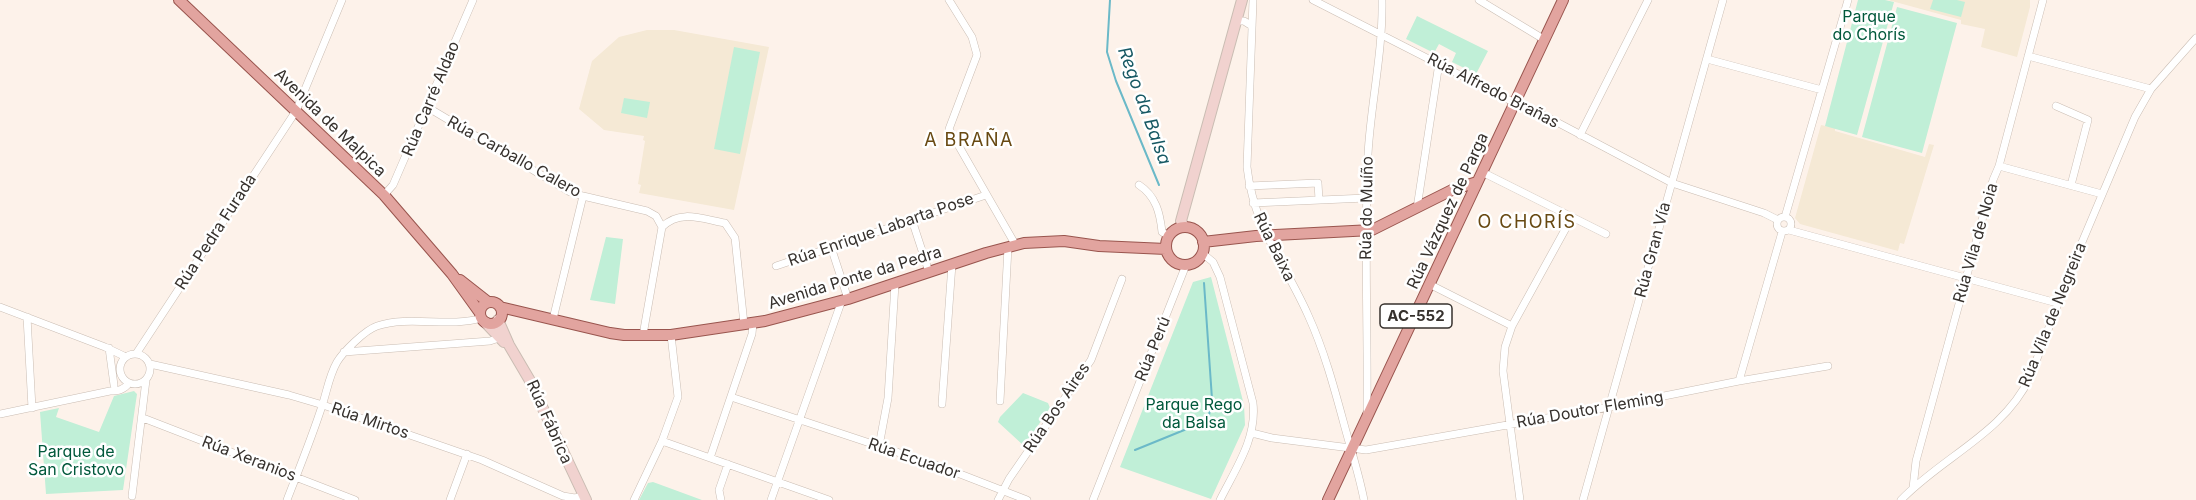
<!DOCTYPE html>
<html>
<head>
<meta charset="utf-8">
<style>
  body { margin:0 }
  canvas { display:block; background:#fdf2ea }
</style>
</head>
<body>
<canvas width="2196" height="500"></canvas>
<script>
const c = document.querySelector('canvas').getContext('2d');
c.lineJoin = 'round';
function fill(path, color) {
  c.fillStyle = color;
  c.fill(path, 'evenodd');
}
function trace(path, color, width, dash) {
  c.strokeStyle = color;
  c.lineWidth = width;
  c.lineCap = dash ? 'butt' : 'round';
  c.setLineDash(dash || []);
  c.stroke(path);
}
function drawText(font, color, halo, rows, align = 'center') {
  c.font = font + ' Inter,sans-serif';
  c.lineWidth = 5;
  c.setLineDash([]);
  c.textBaseline = 'middle';
  c.strokeStyle = halo;
  c.fillStyle = color;
  for (const [text, x, y, turn = 0] of rows) {
    c.save();
    c.translate(x, y);
    c.rotate((+turn || 0) * Math.PI / 180);
    c.textAlign = isNaN(turn) ? turn : align;
    if (halo) c.strokeText(text, 0, 0);
    c.fillText(text, 0, 0);
    c.restore();
  }
}
fill(new Path2D(`
  M 1888,0 L 2030,0 L 2030,7 L 2017,57 L 1981,47 L 1985,29 L 1961,24 L 1961,20 Z
  M 647,30 L 674,30 L 769,47 L 734,210 L 639,193 L 641,185 L 638,184 L 645,141 L 643,140 L 644,136 L 604,130 L 579,109 L 592,61 L 619,37 Z
  M 1821,125 L 1835,128 L 1835,131 L 1925,157 L 1929,144 L 1934,145 L 1904,244 L 1900,243 L 1898,251 L 1800,224 L 1795,218 Z`), '#f5e9d5');
fill(new Path2D(`
  M 1858,0 L 1885,0 L 1894,2 L 1857,135 L 1825,126 Z
  M 1933,0 L 1957,0 L 1965,2 L 1961,17 L 1930,9 Z
  M 1897,7 L 1957,23 L 1922,153 L 1862,137 Z
  M 1417,16 L 1488,51 L 1476,74 L 1452,62 L 1456,53 L 1439,44 L 1434,53 L 1406,39 Z
  M 734,47 L 760,52 L 740,154 L 714,149 Z
  M 624,98 L 650,102 L 647,118 L 621,113 Z
  M 606,237 L 623,239 L 615,304 L 590,300 Z
  M 1211,277 L 1244,405 L 1245,425 L 1211,499 L 1120,467 L 1193,282 Z
  M 134,391 L 137,394 L 123,490 L 46,494 L 40,412 L 59,408 L 56,417 L 99,432 L 114,396 Z
  M 1023,393 L 1048,403 L 1050,408 L 1026,443 L 1023,445 L 998,422 L 1000,417 Z
  M 653,482 L 702,500 L 639,500 L 648,483 Z`), '#c0efd7');
trace(new Path2D(`
  M 1110,0 L 1107,52 L 1116,81 L 1159,185
  M 1135,450 L 1199,424 L 1209,415 L 1212,399 L 1204,283`), '#6bb9c8', 2);
const street = new Path2D(`
  M 949,0 L 972,37 L 977,55 L 949,129 L 1015,244
  M 1253,0 L 1247,167 C 1254,229 1284,261 1308,315 C 1324,350 1334,387 1344,424 C 1351,450 1359,474 1364,500
  M 1313,0 L 1515,103 L 1532,109 L 1672,183 L 1764,213 L 1778,220
  M 1479,0 L 1545,40
  M 1237,21 L 1244,21 L 1252,26
  M 2028,56 L 2151,89
  M 1707,59 L 1822,90
  M 2056,106 L 2088,120 L 2071,185
  M 427,107 L 570,192 L 583,196 L 647,211 L 656,216 L 662,227
  M 1580,135 L 1648,0
  M 1999,166 L 2102,194
  M 1482,172 L 1606,234
  M 1139,185 C 1156,196 1160,213 1162,232 L 1169,236
  M 1249,186 L 1318,183 L 1319,200
  M 384,195 L 393,185 L 473,0
  M 1253,203 L 1366,198
  M 1417,208 L 1439,63
  M1777 224a7 7 0 1 1 14 0a7 7 0 1 1-14 0Z
  M 1785,217 L 1848,0
  M 912,220 L 929,272
  M 662,227 C 680,209 702,219 725,223 L 735,238 L 744,324
  M 1789,230 L 2057,303
  M 831,247 L 848,299
  M 1202,253 L 1213,262 L 1220,277 L 1253,403 C 1257,438 1236,468 1220,500
  M 776,266 L 986,195
  M 1431,285 L 1512,326
  M 0,307 L 105,347 L 126,357
  M 27,317 L 32,408
  M 553,319 L 583,196
  M 643,335 L 662,227
  M 109,348 L 114,385
  M 344,352 L 490,341 L 499,338
  M120 369a15 15 0 1 1 30 0a15 15 0 1 1-30 0Z
  M 136,354 L 296,111 L 342,0
  M 150,364 L 289,395 L 323,405 L 482,460 L 563,496 L 575,498 L 583,496
  M 1739,381 L 1782,232
  M 731,397 L 942,467 L 1027,500
  M 1000,401 L 1008,247
  M 942,404 L 952,264
  M 0,414 L 110,391 C 118,391 124,390 129,383
  M 1367,414 C 1368,327 1364,240 1368,154 C 1371,102 1383,52 1382,0
  M 143,418 L 355,500
  M 1252,433 L 1272,438 L 1366,450 L 1609,407 L 1739,381 L 1828,366
  M 662,441 L 829,500
  M 879,446 L 888,398 L 895,284
  M 710,458 L 752,334 L 753,323
  M 1913,488 L 1916,461 L 1993,180 L 1999,166 L 2043,0
  M 132,496 L 146,380
  M 287,500 C 299,469 312,437 322,406 C 327,391 329,376 337,362 C 343,352 365,330 377,326 C 410,315 448,328 482,318
  M 450,500 L 467,454
  M 634,500 L 662,441 L 678,397 L 671,335
  M 721,500 L 719,490 L 728,464
  M 771,500 L 842,300
  M 998,500 L 1009,479 L 1091,360 L 1122,279
  M 1093,500 L 1186,265
  M 1520,500 L 1503,371 L 1505,347 L 1512,326 L 1572,217
  M 1583,500 L 1723,0
  M 1901,500 C 1942,457 2004,433 2030,377 L 2077,254 L 2135,117 L 2151,89 L 2196,38`);
const secondary = new Path2D(`
  M 1184,227 L 1181,221 L 1242,0
  M 498,320 L 509,345 L 529,379 L 586,500
  M 485,322 L 504,342`);
const primary = new Path2D(`
  M 179,0 L 384,195 L 452,274 L 480,313
  M1166 246a19 19 0 1 1 38 0a19 19 0 1 1-38 0Z
  M 1203,242 L 1256,236 L 1372,230 L 1452,190 L 1477,182
  M 460,280 L 488,302
  M480 313a11 11 0 1 1 22 0a11 11 0 1 1-22 0Z
  M 500,307 L 610,333 L 624,335 L 671,335 L 765,321 L 848,299 L 986,253 L 1024,243 L 1064,241 L 1099,246 L 1166,249
  M 1328,500 L 1563,0`);
trace(street, '#cabdb3', 8);
trace(secondary, '#cabdb3', 12);
trace(primary, '#99554e', 12);
trace(street, '#fff', 7);
trace(secondary, '#f1d2cf', 10);
trace(primary, '#e2a49f', 10);
for (const [x, y, w] of [
  [1416,316,72]
]) {
  const box = new Path2D();
  box.roundRect(x - w / 2, y - 12, w, 24, 4.5);
  c.fillStyle = '#fff';
  c.fill(box);
  trace(box, '#36312d', 1.5);
}
drawText('bold 15px', '#36312d', null, [
  ["AC-552",1416,316]
]);
drawText('16px', '#00583b', '#fff', [
  ["Parque",1869,17],
  ["do Chorís",1869,35],
  ["Parque Rego",1194,405],
  ["da Balsa",1194,423],
  ["Parque de",76,452],
  ["San Cristovo",76,470]
]);
drawText('16px', '#36312d', '#fff', [
  ["Rúa Alfredo Brañas",1493,91,27],
  ["Rúa Carré Aldao",431,99,-67],
  ["Avenida de Malpica",330,123,44],
  ["Rúa Carballo Calero",514,157,29],
  ["Rúa do Muíño",1367,208,-89],
  ["Rúa Vázquez de Parga",1448,211,-65],
  ["Rúa Enrique Labarta Pose",881,230,-19],
  ["Rúa Pedra Furada",216,232,-57],
  ["Rúa Vila de Noia",1976,243,-74],
  ["Rúa Baixa",1274,247,64],
  ["Rúa Gran Vía",1653,250,-75],
  ["Avenida Ponte da Pedra",855,278,-17],
  ["Rúa Vila de Negreira",2053,315,-68],
  ["Rúa Perú",1153,349,-68],
  ["Rúa Bos Aires",1057,408,-56],
  ["Rúa Doutor Fleming",1590,410,-10],
  ["Rúa Mirtos",370,421,19],
  ["Rúa Fábrica",549,422,66],
  ["Rúa Xeranios",249,459,21],
  ["Rúa Ecuador",914,459,19]
]);
drawText('italic 18px', '#175964', '#fff', [
  ["Rego da Balsa",1144,106,70]
]);
c.letterSpacing = '1.5px';
drawText('18px', '#684912', '#fff', [
  ["A BRAÑA",969,141],
  ["O CHORÍS",1527,223]
]);
c.letterSpacing = '0px';
</script>
</body>
</html>
